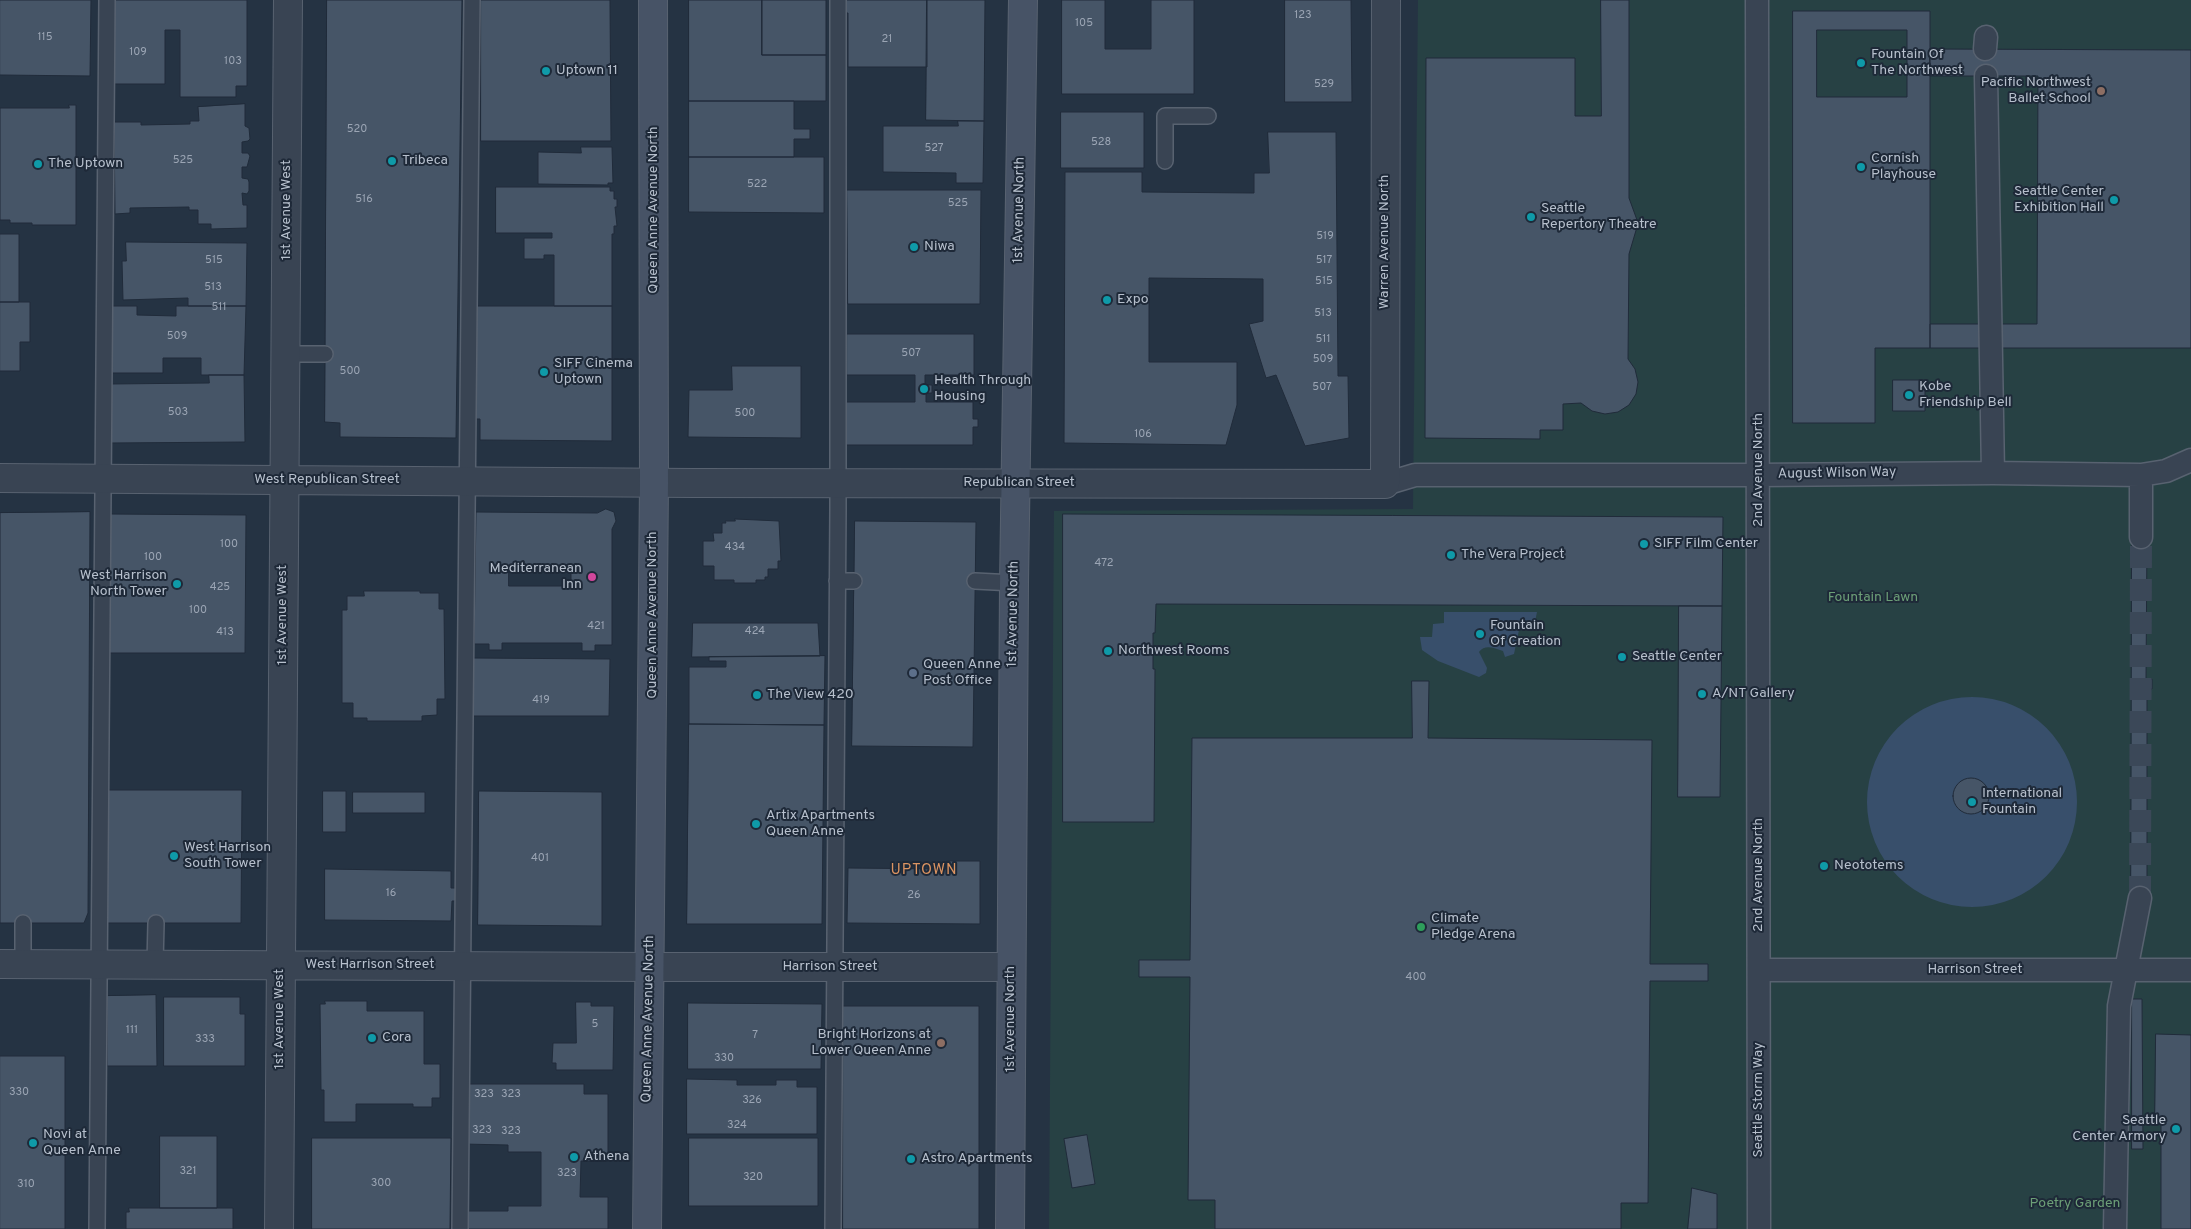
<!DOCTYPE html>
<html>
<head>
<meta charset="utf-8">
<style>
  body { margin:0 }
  canvas { display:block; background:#253343 }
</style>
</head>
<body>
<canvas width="2191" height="1229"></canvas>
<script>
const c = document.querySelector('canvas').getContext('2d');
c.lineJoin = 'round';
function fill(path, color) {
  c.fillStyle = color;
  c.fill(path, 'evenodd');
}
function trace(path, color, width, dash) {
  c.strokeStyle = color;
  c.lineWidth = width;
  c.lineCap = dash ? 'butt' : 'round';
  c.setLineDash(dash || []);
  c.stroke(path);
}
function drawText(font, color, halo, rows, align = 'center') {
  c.font = font + ' Overpass,sans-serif';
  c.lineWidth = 4;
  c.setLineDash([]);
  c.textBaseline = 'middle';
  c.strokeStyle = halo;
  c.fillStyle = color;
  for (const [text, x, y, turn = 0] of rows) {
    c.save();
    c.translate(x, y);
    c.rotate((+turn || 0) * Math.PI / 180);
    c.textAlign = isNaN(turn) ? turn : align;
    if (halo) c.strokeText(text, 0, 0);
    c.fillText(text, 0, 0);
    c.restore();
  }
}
fill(new Path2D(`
  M 1418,0 L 2191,0 L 2191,1229 L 1049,1229 L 1054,511 L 1413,509 Z`), '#274144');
fill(new Path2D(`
  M 1444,612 L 1537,612 L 1534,627 L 1519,630 L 1514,654 L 1505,657 L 1503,651 C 1494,648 1485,644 1479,652 L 1487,668 L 1486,673 L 1479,677 L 1438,661 L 1422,650 L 1420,637 L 1432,637 L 1433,624 L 1444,623 Z
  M1867 802a105 105 0 1 1 210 0a105 105 0 1 1-210 0Z`), '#384f6b');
const building = new Path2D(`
  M 0,0 L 91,0 L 90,76 L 0,75 Z
  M 112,0 L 247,0 L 247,86 L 236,86 L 236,97 L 180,97 L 180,30 L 165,30 L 165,84 L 112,84 Z
  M 327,0 L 462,0 L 456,438 L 340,437 L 340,423 L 325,422 Z
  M 481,0 L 610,0 L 611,141 L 481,141 Z
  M 689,0 L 762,0 L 762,55 L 826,55 L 826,101 L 689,101 Z
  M 762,0 L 826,0 L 826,55 L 762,55 Z
  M 846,0 L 927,0 L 927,67 L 848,67 L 848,13 L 846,13 Z
  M 927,0 L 985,0 L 984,121 L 926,120 Z
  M 1062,0 L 1105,0 L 1105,49 L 1151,49 L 1151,0 L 1194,0 L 1194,94 L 1062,94 Z
  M 1285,0 L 1351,0 L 1352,102 L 1285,102 Z
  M 1601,0 L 1629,0 L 1629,198 L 1637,220 L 1637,227 L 1629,254 L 1628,359 L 1635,369 L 1638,382 L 1636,394 L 1629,405 L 1618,412 L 1605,414 L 1592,411 L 1581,403 L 1563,404 L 1563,430 L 1540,430 L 1540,439 L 1425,438 L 1426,58 L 1575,58 L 1575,116 L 1601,116 Z
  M 1793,11 L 1930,11 L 1930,348 L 1875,348 L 1875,423 L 1793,423 ZM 1817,30 L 1907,30 L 1907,97 L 1817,97 Z
  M 1930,49 L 2191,50 L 2191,348 L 1930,348 L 1930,324 L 2037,324 L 2038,76 L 1930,76 Z
  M 689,101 L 794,101 L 794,129 L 810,129 L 810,139 L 794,139 L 794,157 L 689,157 Z
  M 245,104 L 245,126 L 249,128 L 250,139 L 248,141 L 242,142 L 242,153 L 248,153 L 250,156 L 247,167 L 242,167 L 242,178 L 248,179 L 249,182 L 249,191 L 247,194 L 242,193 L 243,205 L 247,205 L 247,228 L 211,229 L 211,224 L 198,224 L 198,210 L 189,210 L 189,207 L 130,208 L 130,213 L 115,214 L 114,122 L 141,122 L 141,125 L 190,124 L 190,121 L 199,121 L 198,107 Z
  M 69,105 L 76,105 L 76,225 L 32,225 L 32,223 L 10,223 L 10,220 L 0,220 L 0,108 L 69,108 Z
  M 1061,112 L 1144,112 L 1144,168 L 1061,168 Z
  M 958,121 L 984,121 L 983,183 L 956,183 L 956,173 L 883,172 L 883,126 L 958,126 Z
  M 1268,132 L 1336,132 L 1338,376 L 1348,376 L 1349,438 L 1305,446 L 1276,375 L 1266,378 L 1249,324 L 1263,321 L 1263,279 L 1149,278 L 1149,362 L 1237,362 L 1237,405 L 1226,445 L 1064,443 L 1065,172 L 1142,172 L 1142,192 L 1254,193 L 1254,173 L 1269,173 Z
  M 581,147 L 612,147 L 613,183 L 608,183 L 608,185 L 538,184 L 538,152 L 581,153 Z
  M 689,157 L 824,157 L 824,213 L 689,212 Z
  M 496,187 L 610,187 L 610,191 L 614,191 L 614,199 L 617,199 L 617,207 L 615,207 L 617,226 L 614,226 L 614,234 L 612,234 L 612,306 L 554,306 L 554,255 L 544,255 L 544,259 L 524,259 L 524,238 L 552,238 L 552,233 L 496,233 Z
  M 847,190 L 981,190 L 980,304 L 848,304 Z
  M 0,234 L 19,234 L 19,302 L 0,302 Z
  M 126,242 L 247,243 L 246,306 L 188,306 L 188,298 L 123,300 L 122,261 L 126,261 Z
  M 0,302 L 30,302 L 30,342 L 20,342 L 20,371 L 0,371 Z
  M 110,306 L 137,306 L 137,315 L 176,316 L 176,306 L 246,306 L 244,375 L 201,375 L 201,358 L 163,358 L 163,373 L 109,373 Z
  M 476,306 L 612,306 L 612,441 L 480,440 L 480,419 L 476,419 Z
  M 847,334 L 974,334 L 974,375 L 925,375 L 925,385 L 932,385 L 932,393 L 926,393 L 926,402 L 973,402 L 973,419 L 978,419 L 978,427 L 973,427 L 973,445 L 845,445 L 845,402 L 915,402 L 915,375 L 847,375 Z
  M 732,366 L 801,366 L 801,438 L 688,437 L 689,390 L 732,390 Z
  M 209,375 L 244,375 L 245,442 L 110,443 L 110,384 L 209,383 Z
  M 1893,380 L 1925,380 L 1925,411 L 1893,411 Z
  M 606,509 L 614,512 L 616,521 L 612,529 L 612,645 L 595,645 L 595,651 L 582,651 L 582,643 L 502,643 L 502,650 L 489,650 L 489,644 L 474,644 L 476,512 L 597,513 ZM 509,569 L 571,569 L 571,586 L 509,586 Z
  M 90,512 L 88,913 L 84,923 L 0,923 L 0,513 Z
  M 108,514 L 246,515 L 245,653 L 108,653 Z
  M 1063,514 L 1723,517 L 1722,606 L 1156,604 L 1155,633 L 1153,633 L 1153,669 L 1155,669 L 1154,822 L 1063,822 Z
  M 735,519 L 779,521 L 781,561 L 778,561 L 778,569 L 768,569 L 768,577 L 765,577 L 765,580 L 756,580 L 756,583 L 734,583 L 734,580 L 714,580 L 714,566 L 703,566 L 703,541 L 714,541 L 713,533 L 722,533 L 722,523 L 726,523 L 725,521 L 735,521 Z
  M 855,521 L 976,522 L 973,747 L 852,746 Z
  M 2132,537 L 2147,537 L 2146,679 L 2152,679 L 2152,689 L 2147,689 L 2147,898 L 2131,898 Z
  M 364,591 L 420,591 L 420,593 L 439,593 L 439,609 L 444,609 L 445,699 L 437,699 L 437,715 L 422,716 L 422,721 L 367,721 L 367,718 L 353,718 L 353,703 L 342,703 L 342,610 L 347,610 L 347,596 L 364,596 Z
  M 1679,606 L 1722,606 L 1720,797 L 1678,797 Z
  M 693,623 L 818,623 L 820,656 L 692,657 Z
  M 825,656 L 824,725 L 689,724 L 689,667 L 726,667 L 726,661 L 709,661 L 709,657 Z
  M 473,658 L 610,659 L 609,716 L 473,716 Z
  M 1412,681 L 1429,681 L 1428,738 L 1652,740 L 1650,964 L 1708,964 L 1708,981 L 1650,981 L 1648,1203 L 1621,1203 L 1621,1229 L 1215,1229 L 1215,1200 L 1188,1200 L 1190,977 L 1139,977 L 1139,960 L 1190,960 L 1192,738 L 1412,738 Z
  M 689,724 L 824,725 L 822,924 L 687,924 Z
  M1953 796a18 18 0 1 1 36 0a18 18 0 1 1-36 0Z
  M 107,790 L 242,790 L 241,923 L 107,923 Z
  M 323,791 L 346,791 L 346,832 L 323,832 Z
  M 479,791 L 602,792 L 602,926 L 478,925 Z
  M 353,792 L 425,792 L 425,813 L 353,813 Z
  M 947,861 L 980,861 L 980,924 L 847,923 L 848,868 L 947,869 Z
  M 325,869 L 451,871 L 451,888 L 457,888 L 456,901 L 452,901 L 451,921 L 325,920 Z
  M 156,995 L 157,1066 L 107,1066 L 107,996 Z
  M 164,997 L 240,997 L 240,1014 L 245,1014 L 245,1066 L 164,1066 Z
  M 2132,999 L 2142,999 L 2143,1149 L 2132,1149 Z
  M 325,1001 L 367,1001 L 367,1011 L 424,1011 L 424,1064 L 440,1064 L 440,1098 L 432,1098 L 432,1107 L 413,1107 L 413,1104 L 356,1104 L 356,1122 L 324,1122 L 324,1090 L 321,1090 L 320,1004 L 325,1004 Z
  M 576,1002 L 591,1002 L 591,1006 L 614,1006 L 613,1070 L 556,1070 L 556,1063 L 552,1063 L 553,1043 L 576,1043 Z
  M 688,1003 L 822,1004 L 821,1069 L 688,1069 Z
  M 843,1006 L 979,1006 L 979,1229 L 843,1229 Z
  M 2156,1034 L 2191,1035 L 2191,1229 L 2161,1229 L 2161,1118 L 2155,1118 Z
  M 0,1056 L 65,1056 L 65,1229 L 0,1229 Z
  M 687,1079 L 737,1080 L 737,1085 L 776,1085 L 776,1080 L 797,1080 L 797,1087 L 817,1087 L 817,1134 L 687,1134 Z
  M 466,1084 L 584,1084 L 584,1094 L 608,1094 L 608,1161 L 581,1161 L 580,1197 L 608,1197 L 608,1229 L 463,1229 L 463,1211 L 508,1211 L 508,1206 L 541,1206 L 541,1152 L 508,1152 L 508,1145 L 462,1144 Z
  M 1087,1135 L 1095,1184 L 1072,1188 L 1064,1139 Z
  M 160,1136 L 217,1136 L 217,1208 L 160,1208 Z
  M 312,1138 L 451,1138 L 450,1229 L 312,1229 Z
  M 689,1138 L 818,1138 L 818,1206 L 689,1206 Z
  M 1692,1188 L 1717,1194 L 1717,1229 L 1688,1229 Z
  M 129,1208 L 233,1208 L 233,1229 L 126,1229 L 126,1212 L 129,1212 Z`);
fill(building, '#465567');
trace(building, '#202b3a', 1);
trace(new Path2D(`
  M 2140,898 L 2141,537`), '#3b4858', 22, [22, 11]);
const service = new Path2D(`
  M 1165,161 L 1165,116 L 1208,116
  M 286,354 L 325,354
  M 837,581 L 854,581
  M 975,581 L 1014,583
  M 23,923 L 23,964
  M 155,964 L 156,923
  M 97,1229 L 107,0
  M 460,1229 L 472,0
  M 833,1229 L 838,509 L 838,0`);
const pedestrian = new Path2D(`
  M 1757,0 L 1759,1229
  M 1985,49 L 1986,37
  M 1986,76 L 1993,473
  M 2141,475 L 2141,537
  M 1385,484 L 1415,475 L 1758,475 L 1993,473 L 2141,475 L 2166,471 L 2191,460
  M 1759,970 L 2191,970
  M 2115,1229 L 2119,1006 L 2140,898`);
const minor = new Path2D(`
  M 0,478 L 692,483 L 1385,484 L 1386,0
  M 0,964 L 650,967
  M 279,1229 L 288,0`);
const tertiary = new Path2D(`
  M 650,967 L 1011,967`);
const secondary = new Path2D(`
  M 647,1229 L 654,483 L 653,0
  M 1010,1229 L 1014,583 L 1023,0`);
trace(service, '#586270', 18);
trace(pedestrian, '#586270', 25);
trace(minor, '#586270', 30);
trace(tertiary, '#586270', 30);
trace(secondary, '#586270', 30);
trace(service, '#394453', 15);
trace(pedestrian, '#394453', 22);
trace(minor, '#394453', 28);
trace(tertiary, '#394453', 28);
trace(secondary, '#475366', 28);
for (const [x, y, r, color] of [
  [1861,63,5,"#0f9aa8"],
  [546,71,5,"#0f9aa8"],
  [2101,91,5,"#8d6e63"],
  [392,161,5,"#0f9aa8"],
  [38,164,5,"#0f9aa8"],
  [1861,167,5,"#0f9aa8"],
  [2114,200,5,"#0f9aa8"],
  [1531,217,5,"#0f9aa8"],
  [914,247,5,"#0f9aa8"],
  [1107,300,5,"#0f9aa8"],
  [544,372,5,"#0f9aa8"],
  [924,389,5,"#0f9aa8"],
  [1909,395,5,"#0f9aa8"],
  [1644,544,5,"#0f9aa8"],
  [1451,555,5,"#0f9aa8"],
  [592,577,5,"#d1479c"],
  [177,584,5,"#0f9aa8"],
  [1480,634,5,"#0f9aa8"],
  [1108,651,5,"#0f9aa8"],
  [1622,657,5,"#0f9aa8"],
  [913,673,5,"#5c6f8a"],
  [1702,694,5,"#0f9aa8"],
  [757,695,5,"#0f9aa8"],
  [1972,802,5,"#0f9aa8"],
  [756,824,5,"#0f9aa8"],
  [174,856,5,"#0f9aa8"],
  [1824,866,5,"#0f9aa8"],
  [1421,927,5,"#2e9e5b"],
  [372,1038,5,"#0f9aa8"],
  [941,1043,5,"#8d6e63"],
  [2176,1129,5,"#0f9aa8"],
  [33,1143,5,"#0f9aa8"],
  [574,1157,5,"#0f9aa8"],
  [911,1159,5,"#0f9aa8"]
]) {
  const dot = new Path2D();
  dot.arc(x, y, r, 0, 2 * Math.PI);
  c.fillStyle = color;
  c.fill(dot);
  trace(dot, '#1e2938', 2);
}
drawText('11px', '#9ba5b4', null, [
  ["123",1303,16],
  ["105",1084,24],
  ["115",45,38],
  ["21",887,40],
  ["109",138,53],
  ["103",233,62],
  ["529",1324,85],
  ["520",357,130],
  ["528",1101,143],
  ["527",934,149],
  ["525",183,161],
  ["522",757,185],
  ["516",364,200],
  ["525",958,204],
  ["519",1325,237],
  ["515",214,261],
  ["517",1324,261],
  ["515",1324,282],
  ["513",213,288],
  ["511",219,308],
  ["513",1323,314],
  ["509",177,337],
  ["511",1323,340],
  ["507",911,354],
  ["509",1323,360],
  ["500",350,372],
  ["507",1322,388],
  ["503",178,413],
  ["500",745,414],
  ["106",1143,435],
  ["100",229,545],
  ["434",735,548],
  ["100",153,558],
  ["472",1104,564],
  ["425",220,588],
  ["100",198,611],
  ["421",596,627],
  ["424",755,632],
  ["413",225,633],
  ["419",541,701],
  ["401",540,859],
  ["16",391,894],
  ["26",914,896],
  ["400",1416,978],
  ["5",595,1025],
  ["111",132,1031],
  ["7",755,1036],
  ["333",205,1040],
  ["330",724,1059],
  ["330",19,1093],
  ["323",484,1095],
  ["323",511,1095],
  ["326",752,1101],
  ["324",737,1126],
  ["323",482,1131],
  ["323",511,1132],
  ["321",188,1172],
  ["323",567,1174],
  ["320",753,1178],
  ["300",381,1184],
  ["310",26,1185]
]);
drawText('14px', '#b7c0cd', '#1e2938', [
  ["Fountain Of",1871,55],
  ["The Northwest",1871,71],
  ["Uptown 11",556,71],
  ["Pacific Northwest",2091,83,"right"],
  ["Ballet School",2091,99,"right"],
  ["Cornish",1871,159],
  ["Playhouse",1871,175],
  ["Tribeca",402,161],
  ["The Uptown",48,164],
  ["Seattle Center",2104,192,"right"],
  ["Exhibition Hall",2104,208,"right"],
  ["Seattle",1541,209],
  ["Repertory Theatre",1541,225],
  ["Niwa",924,247],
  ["Expo",1117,300],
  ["SIFF Cinema",554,364],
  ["Uptown",554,380],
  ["Health Through",934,381],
  ["Housing",934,397],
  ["Kobe",1919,387],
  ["Friendship Bell",1919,403],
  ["SIFF Film Center",1654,544],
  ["The Vera Project",1461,555],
  ["Mediterranean",582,569,"right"],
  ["Inn",582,585,"right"],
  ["West Harrison",167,576,"right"],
  ["North Tower",167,592,"right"],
  ["Fountain",1490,626],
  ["Of Creation",1490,642],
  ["Northwest Rooms",1118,651],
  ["Seattle Center",1632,657],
  ["Queen Anne",923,665],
  ["Post Office",923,681],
  ["A/NT Gallery",1712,694],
  ["The View 420",767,695],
  ["International",1982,794],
  ["Fountain",1982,810],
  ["Artix Apartments",766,816],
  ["Queen Anne",766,832],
  ["West Harrison",184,848],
  ["South Tower",184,864],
  ["Neototems",1834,866],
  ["Climate",1431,919],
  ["Pledge Arena",1431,935],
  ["Bright Horizons at",931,1035,"right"],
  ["Lower Queen Anne",931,1051,"right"],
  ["Cora",382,1038],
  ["Seattle",2166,1121,"right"],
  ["Center Armory",2166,1137,"right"],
  ["Novi at",43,1135],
  ["Queen Anne",43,1151],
  ["Athena",584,1157],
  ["Astro Apartments",921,1159]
], 'left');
drawText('14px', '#b7c0cd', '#1e2938', [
  ["1st Avenue West",287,210,-90],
  ["Queen Anne Avenue North",654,210,-90],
  ["1st Avenue North",1020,210,-89],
  ["Warren Avenue North",1385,242,-90],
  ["2nd Avenue North",1759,470,-90],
  ["August Wilson Way",1837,474,-1],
  ["West Republican Street",327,480],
  ["Republican Street",1019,483],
  ["1st Avenue North",1014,614,-89],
  ["1st Avenue West",283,615,-90],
  ["Queen Anne Avenue North",653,615,-90],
  ["2nd Avenue North",1759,875,-90],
  ["West Harrison Street",370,965],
  ["Harrison Street",830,967],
  ["Harrison Street",1975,970],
  ["1st Avenue West",280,1019,-90],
  ["Queen Anne Avenue North",649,1019,-89],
  ["1st Avenue North",1011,1019,-90],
  ["Seattle Storm Way",1759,1100,-90]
]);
drawText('14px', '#6c9f77', '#1e2938', [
  ["Fountain Lawn",1873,598],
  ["Poetry Garden",2075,1204]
]);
c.letterSpacing = '1px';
drawText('15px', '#dc9462', '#1e2938', [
  ["UPTOWN",924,871]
]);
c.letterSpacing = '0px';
</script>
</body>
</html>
